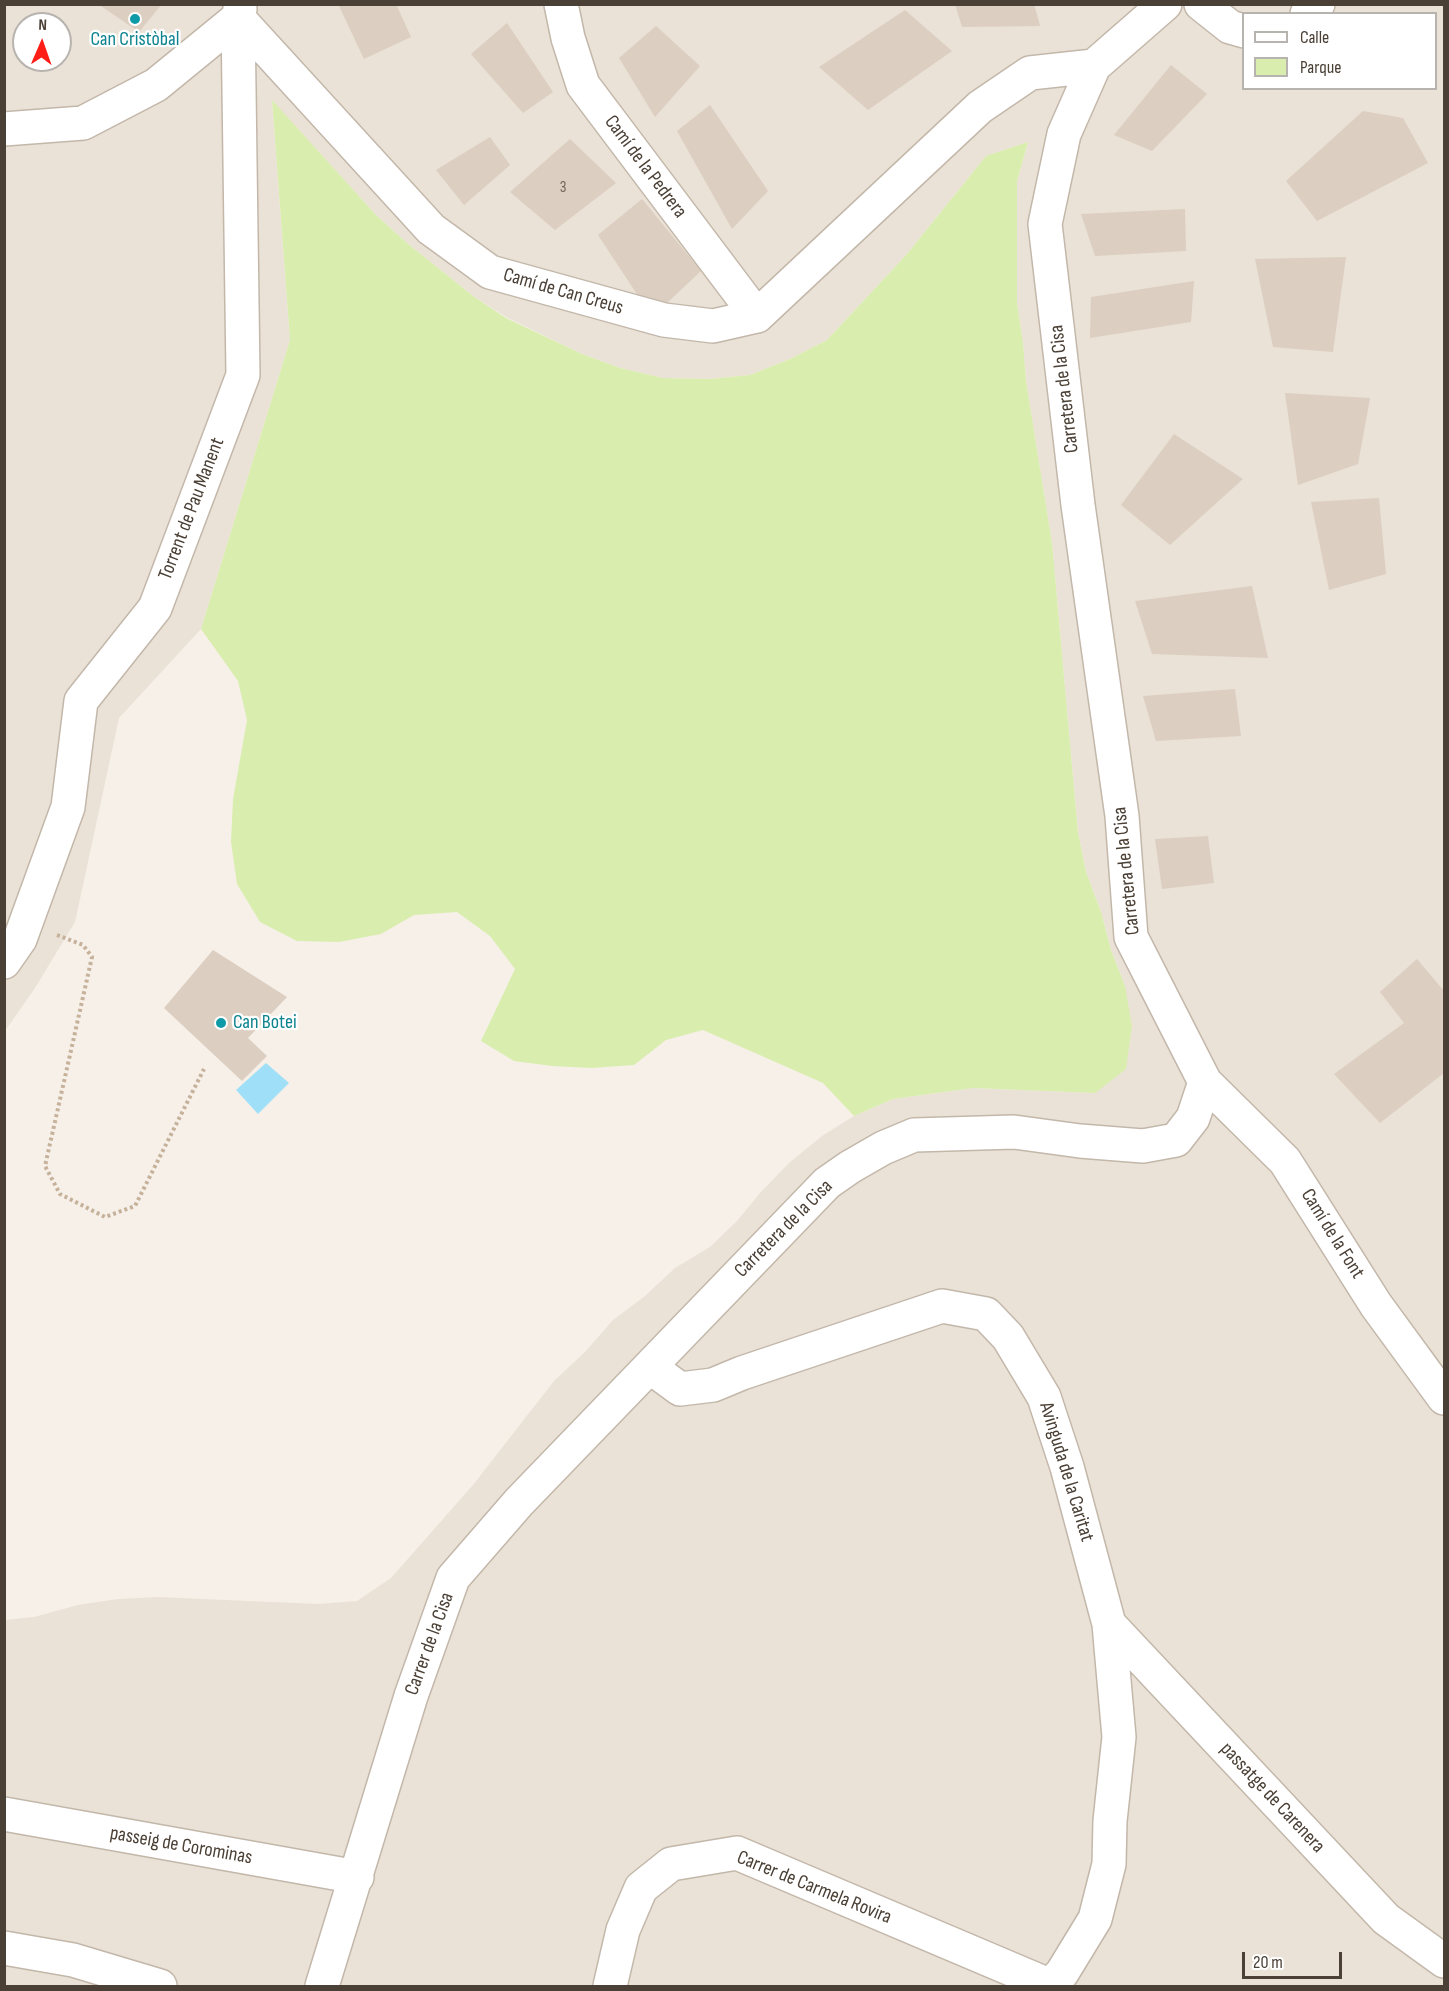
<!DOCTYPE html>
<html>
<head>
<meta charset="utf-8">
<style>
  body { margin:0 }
  #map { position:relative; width:1449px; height:1991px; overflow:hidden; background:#f6f0e9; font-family:"Sofia Sans Condensed",sans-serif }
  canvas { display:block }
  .frame { position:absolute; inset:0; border:6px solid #4b4036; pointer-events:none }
  .legend { position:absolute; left:1242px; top:12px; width:195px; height:78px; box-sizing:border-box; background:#fff; border:2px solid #b7b3af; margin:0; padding:8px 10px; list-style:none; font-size:18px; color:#4b4036 }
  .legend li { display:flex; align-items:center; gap:12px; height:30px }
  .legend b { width:30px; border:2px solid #b7b3af }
  .north { position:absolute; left:12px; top:12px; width:60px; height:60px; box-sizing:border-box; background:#fff; border:2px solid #b7b3af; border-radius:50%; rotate:2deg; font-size:16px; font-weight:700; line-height:24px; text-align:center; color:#4b4036 }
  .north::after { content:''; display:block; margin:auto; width:21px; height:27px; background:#ff1e17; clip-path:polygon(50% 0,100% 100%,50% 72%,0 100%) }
  .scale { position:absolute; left:1242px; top:1952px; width:100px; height:27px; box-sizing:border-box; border:3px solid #4b4036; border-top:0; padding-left:8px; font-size:18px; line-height:21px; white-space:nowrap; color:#4b4036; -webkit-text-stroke:4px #fff; paint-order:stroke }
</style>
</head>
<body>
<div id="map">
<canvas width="1449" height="1991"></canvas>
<div class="frame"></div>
<ul class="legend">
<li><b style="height:8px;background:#fff"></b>Calle</li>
<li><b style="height:16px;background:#d9eeae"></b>Parque</li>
</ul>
<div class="north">N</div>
<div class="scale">20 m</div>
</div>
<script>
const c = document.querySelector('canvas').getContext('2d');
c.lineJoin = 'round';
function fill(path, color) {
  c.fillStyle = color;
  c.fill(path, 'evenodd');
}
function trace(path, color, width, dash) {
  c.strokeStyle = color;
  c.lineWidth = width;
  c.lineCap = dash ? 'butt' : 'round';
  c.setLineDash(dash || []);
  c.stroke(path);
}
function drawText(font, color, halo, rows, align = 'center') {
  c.font = font + ' "Sofia Sans Condensed",sans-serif';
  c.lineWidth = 4.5;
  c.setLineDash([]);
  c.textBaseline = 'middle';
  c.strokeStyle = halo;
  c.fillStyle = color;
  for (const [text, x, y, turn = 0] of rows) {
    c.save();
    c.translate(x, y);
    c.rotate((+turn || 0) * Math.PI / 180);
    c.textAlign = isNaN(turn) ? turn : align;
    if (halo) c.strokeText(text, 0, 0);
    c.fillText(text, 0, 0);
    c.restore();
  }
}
fill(new Path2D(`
  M 5,5 L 1444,5 L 1444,1986 L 5,1986 L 5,1620 L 34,1617 L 78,1605 L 118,1599 L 157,1597 L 318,1604 L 357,1601 L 391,1578 L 473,1485 L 554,1381 L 585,1352 L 613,1320 L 644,1297 L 675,1268 L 710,1247 L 737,1221 L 761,1192 L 789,1163 L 822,1136 L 854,1116 L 893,1099 L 973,1088 L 1095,1093 L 1125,986 L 1111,950 L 1101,912 L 1086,872 L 1078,832 L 1052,543 L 1026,381 L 1023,343 L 1017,303 L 1016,222 L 1017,181 L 1028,142 L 986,156 L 907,254 L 827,340 L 790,359 L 750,375 L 710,379 L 663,378 L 620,368 L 582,354 L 506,317 L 473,296 L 407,243 L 376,215 L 272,101 L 290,340 L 201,629 L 119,718 L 75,922 L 35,988 L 5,1031 ZM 1244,14 L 1436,14 L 1436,88 L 1244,88 ZM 24,24 L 60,24 L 60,60 L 24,60 Z`), '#eae2d6');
fill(new Path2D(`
  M 272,100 L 376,215 L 407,243 L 473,296 L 506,318 L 582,354 L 620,368 L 663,378 L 710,379 L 750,375 L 790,359 L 827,340 L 907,254 L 986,156 L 1028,142 L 1017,181 L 1017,303 L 1023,343 L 1026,381 L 1052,543 L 1078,832 L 1086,872 L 1101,912 L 1111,950 L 1125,986 L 1132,1026 L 1126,1069 L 1095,1093 L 973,1088 L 893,1099 L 854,1116 L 823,1083 L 703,1030 L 666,1040 L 634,1065 L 591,1068 L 552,1066 L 514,1061 L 481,1041 L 515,969 L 490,936 L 457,912 L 414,915 L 381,934 L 339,942 L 297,941 L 260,922 L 237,884 L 231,842 L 233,799 L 247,720 L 238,681 L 201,629 L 290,340 Z`), '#d9eeae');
fill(new Path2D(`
  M 266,1063 L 289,1083 L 258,1114 L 236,1090 Z`), '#a0dff8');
fill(new Path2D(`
  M 98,4 L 162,4 L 139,32 Z
  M 344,4 L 396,4 L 411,37 L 364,59 L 339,6 Z
  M 955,4 L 1034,4 L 1040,26 L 962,27 Z
  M 905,10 L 952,51 L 868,110 L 819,67 Z
  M 507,23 L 553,92 L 523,113 L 471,54 Z
  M 656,26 L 700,66 L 655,117 L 619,58 Z
  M 1171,65 L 1207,94 L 1152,151 L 1114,135 Z
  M 710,105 L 768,191 L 732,229 L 677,131 Z
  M 1363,111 L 1403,118 L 1428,163 L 1317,221 L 1286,181 Z
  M 490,137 L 510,165 L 464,205 L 436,170 Z
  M 570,139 L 616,183 L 555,230 L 510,192 Z
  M 642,199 L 701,271 L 652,317 L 598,235 Z
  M 1185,209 L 1186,251 L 1095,256 L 1081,214 Z
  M 1346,257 L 1333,352 L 1273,347 L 1255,259 Z
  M 1194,281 L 1191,322 L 1090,338 L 1091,297 Z
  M 1285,393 L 1370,398 L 1358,464 L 1298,485 Z
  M 1174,434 L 1243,479 L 1170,545 L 1121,505 Z
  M 1379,498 L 1386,574 L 1329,590 L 1311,502 Z
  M 1252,586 L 1268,658 L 1152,654 L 1135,601 Z
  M 1235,689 L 1241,736 L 1156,741 L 1143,696 Z
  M 1208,836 L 1214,883 L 1162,889 L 1155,839 Z
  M 213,950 L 287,997 L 248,1038 L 267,1056 L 242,1081 L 164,1008 Z
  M 1417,959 L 1444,991 L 1444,1073 L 1380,1123 L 1334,1074 L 1404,1023 L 1380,992 Z`), '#dccec0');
const minor = new Path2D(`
  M 561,4 L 568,38 L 583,85 L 757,316
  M 1165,4 L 1094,66 L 1064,134 L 1045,224 L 1078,505 L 1122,816 L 1131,937 L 1205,1082 L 1285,1161 L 1376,1305 L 1444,1398
  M 1201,4 L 1230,27 L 1244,31
  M 1307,14 L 1318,4
  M 4,129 L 83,123 L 156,85 L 238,18 L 431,229 L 490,272 L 664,320 L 713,326 L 757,316 L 980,107 L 1030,73 L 1094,66
  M 4,962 L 20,939 L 68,807 L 81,701 L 155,608 L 243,375 L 238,18 L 240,9
  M 650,1367 L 680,1389 L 713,1385 L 742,1373 L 942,1306 L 986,1314 L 1008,1337 L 1044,1397 L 1067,1467 L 1109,1624 L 1119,1737 L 1110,1821 L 1109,1864 L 1095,1919 L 1062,1973 L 1050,1986
  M 1109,1624 L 1386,1919 L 1444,1961
  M 4,1814 L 357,1877
  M 4,1948 L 73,1960 L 160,1986
  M 322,1986 L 411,1696 L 453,1578 L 519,1502 L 827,1183 L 850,1167 L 883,1148 L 914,1135 L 1014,1132 L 1080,1141 L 1143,1146 L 1176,1140 L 1193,1118 L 1205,1082
  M 610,1986 L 623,1930 L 641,1888 L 671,1864 L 737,1853 L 1051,1986`);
trace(minor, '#c3b7aa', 36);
trace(new Path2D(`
  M 57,935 L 83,945 L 92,957 L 45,1166 L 60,1194 L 105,1217 L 135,1206 L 204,1069`), '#c6b19a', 4, [3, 3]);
trace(minor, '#fff', 33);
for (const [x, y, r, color] of [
  [135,19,6,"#0f9aa8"],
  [221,1023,6,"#0f9aa8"]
]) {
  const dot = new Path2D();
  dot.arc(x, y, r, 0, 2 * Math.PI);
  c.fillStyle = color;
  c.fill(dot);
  trace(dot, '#fff', 2);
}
drawText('16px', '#6f6458', null, [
  ["3",563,188]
]);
drawText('20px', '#0d838f', '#fff', [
  ["Can Cristòbal",135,40],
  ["Can Botei",233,1023,"left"]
]);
drawText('20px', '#4b4036', '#fff', [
  ["Camí de la Pedrera",645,167,53],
  ["Camí de Can Creus",563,292,16],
  ["Carretera de la Cisa",1065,389,-97],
  ["Torrent de Pau Manent",192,509,-69],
  ["Carretera de la Cisa",1127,871,-96],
  ["Carretera de la Cisa",784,1229,-45],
  ["Camí de la Font",1332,1234,58],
  ["Avinguda de la Caritat",1066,1472,73],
  ["Carrer de la Cisa",430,1644,-70],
  ["passatge de Carenera",1272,1798,47],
  ["passeig de Corominas",181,1846,10],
  ["Carrer de Carmela Rovira",814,1888,22]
]);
</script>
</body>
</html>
